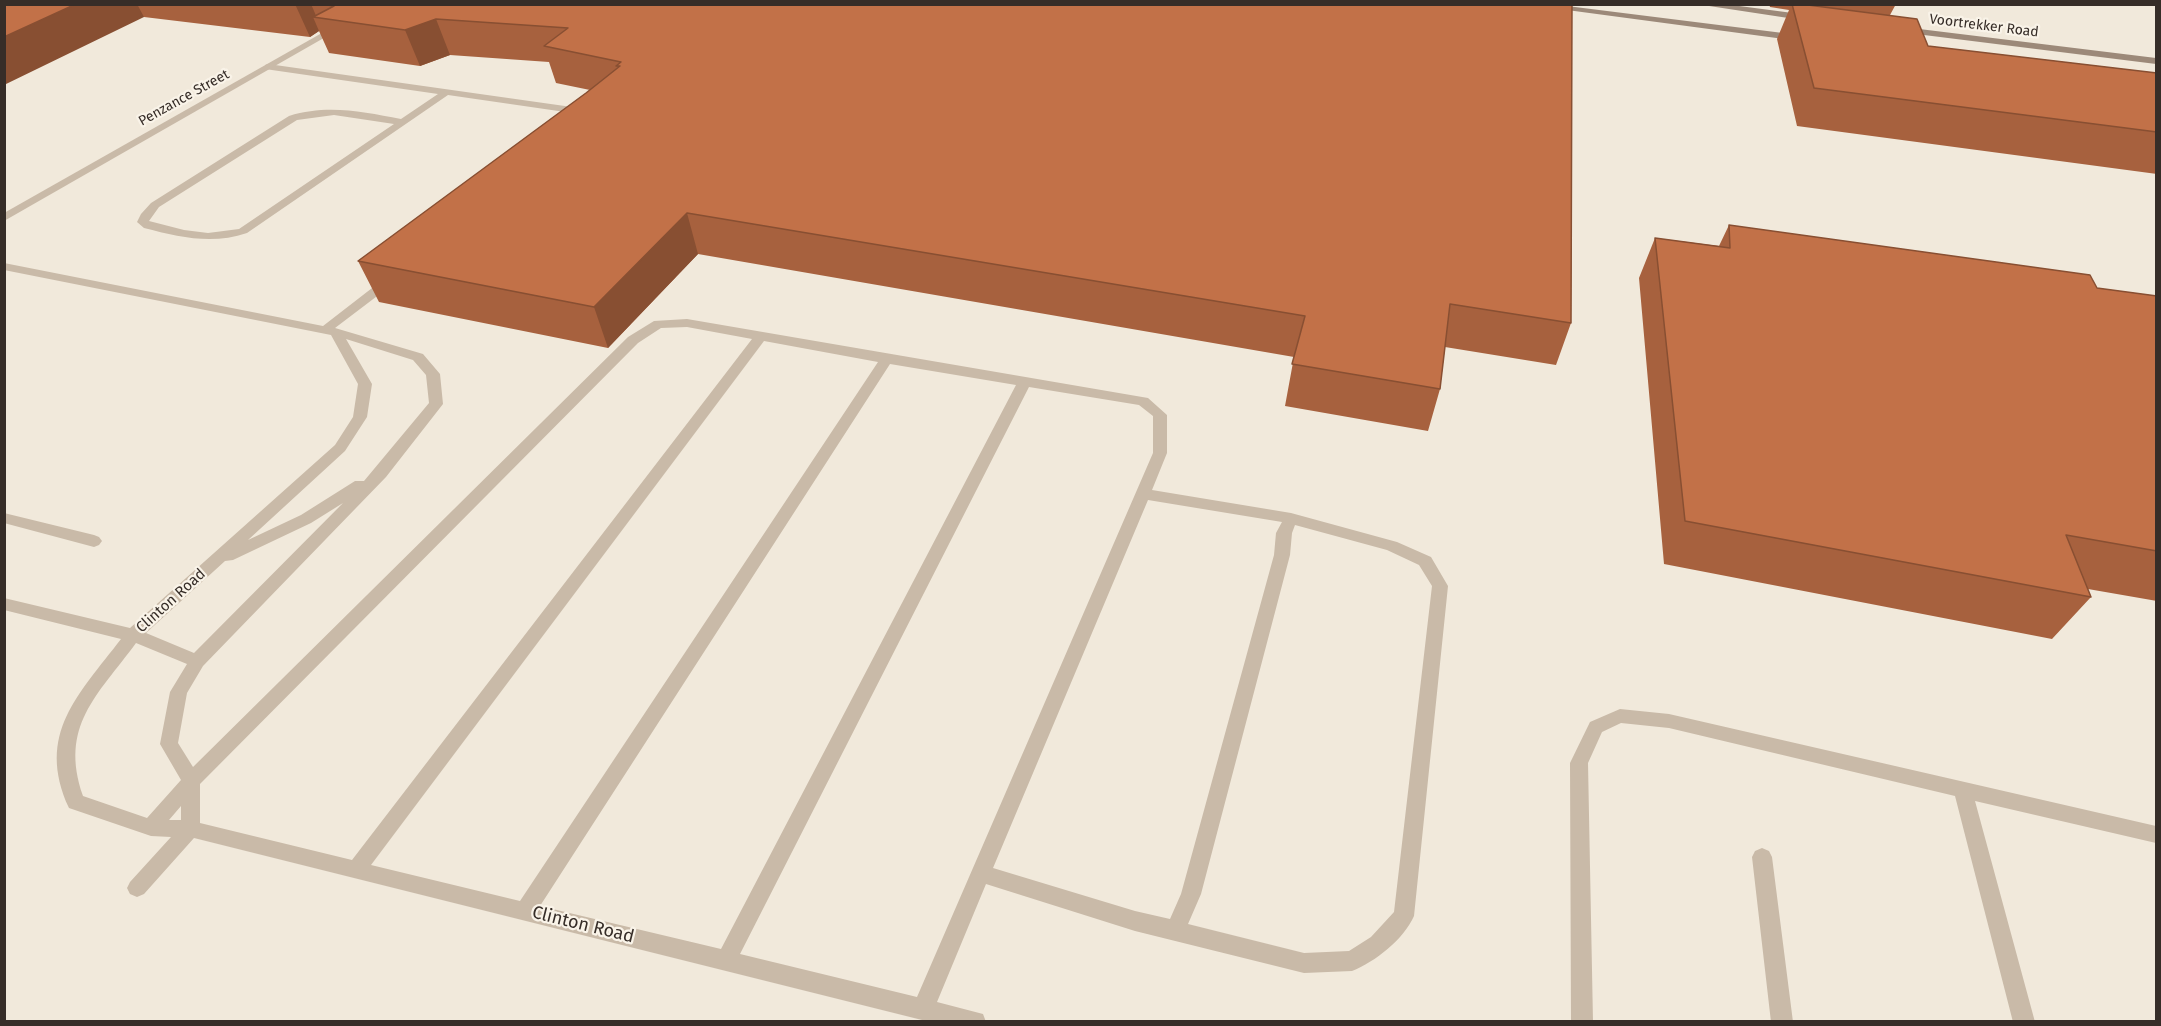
<!DOCTYPE html>
<html>
<head>
<meta charset="utf-8">
<style>
  body { margin:0 }
  #map { position:relative; width:2161px; height:1026px; overflow:hidden; background:#f1e9db; font-family:"Fira Sans",sans-serif }
  canvas { display:block }
  .frame { position:absolute; inset:0; border:6px solid #362d28; pointer-events:none }
</style>
</head>
<body>
<div id="map">
<canvas width="2161" height="1026"></canvas>
<div class="frame"></div>
</div>
<script>
const c = document.querySelector('canvas').getContext('2d');
c.lineJoin = 'round';
function fill(path, color) {
  c.fillStyle = color;
  c.fill(path, 'evenodd');
}
function trace(path, color, width, dash) {
  c.strokeStyle = color;
  c.lineWidth = width;
  c.lineCap = dash ? 'butt' : 'round';
  c.setLineDash(dash || []);
  c.stroke(path);
}
function drawText(font, color, halo, rows, align = 'center') {
  c.font = font + ' "Fira Sans",sans-serif';
  c.lineWidth = 4.5;
  c.setLineDash([]);
  c.textBaseline = 'middle';
  c.strokeStyle = halo;
  c.fillStyle = color;
  for (const [text, x, y, turn = 0] of rows) {
    c.save();
    c.translate(x, y);
    c.rotate((+turn || 0) * Math.PI / 180);
    c.textAlign = isNaN(turn) ? turn : align;
    if (halo) c.strokeText(text, 0, 0);
    c.fillText(text, 0, 0);
    c.restore();
  }
}
fill(new Path2D(`
  M 268,64 L 586,109 L 591,112 L 586,115 L 448,95 L 247,233 C 212,245 179,237 144,228 L 137,222 L 141,214 L 151,203 L 289,116 C 328,104 363,112 401,119 L 438,94 L 265,69 L 265,65 ZM 334,115 L 394,124 L 239,229 L 208,233 L 184,230 L 149,221 L 159,207 L 297,120 Z
  M 4,263 L 323,326 L 385,278 L 393,278 L 393,284 L 335,328 L 423,354 L 440,374 L 443,404 L 386,477 L 203,666 L 187,693 L 178,743 L 193,767 L 628,337 L 654,321 L 687,319 L 1148,398 L 1167,415 L 1167,453 L 1152,490 L 1291,513 L 1397,542 L 1431,557 L 1448,586 L 1414,916 C 1404,939 1375,962 1352,971 L 1304,973 L 1135,931 L 986,884 L 937,1002 L 983,1014 L 986,1022 L 930,1022 L 194,838 L 144,894 L 137,897 L 130,894 L 127,888 L 130,882 L 171,837 L 151,836 L 69,808 C 35,734 79,694 121,639 L 4,610 L 4,598 L 130,628 L 335,445 L 353,417 L 358,384 L 331,335 L 4,270 ZM 687,327 L 752,339 L 352,860 L 200,823 L 200,784 L 638,343 L 661,328 ZM 346,339 L 413,360 L 426,375 L 429,403 L 364,481 L 355,481 L 301,515 L 248,540 L 345,451 L 367,417 L 372,384 ZM 764,341 L 878,362 L 520,901 L 371,865 ZM 890,364 L 1016,385 L 721,949 L 540,906 ZM 1029,387 L 1139,405 L 1153,416 L 1153,453 L 917,997 L 740,954 ZM 1148,500 L 1282,522 L 1276,533 L 1274,555 L 1181,894 L 1170,919 L 1135,911 L 993,868 ZM 343,503 L 194,653 L 146,633 L 225,561 L 233,560 L 311,523 ZM 1295,525 L 1387,550 L 1419,565 L 1432,586 L 1394,912 L 1371,937 L 1349,951 L 1304,953 L 1188,924 L 1201,894 L 1290,555 L 1292,533 ZM 136,643 L 187,664 L 170,692 L 160,744 L 181,780 L 147,818 L 83,796 C 59,726 97,696 136,643 ZM 181,806 L 181,820 L 169,820 Z
  M 4,513 L 94,535 L 99,537 L 102,541 L 99,545 L 94,547 L 4,523 Z
  M 1620,709 L 1669,714 L 2156,826 L 2156,843 L 1975,801 L 2035,1022 L 2013,1022 L 1955,796 L 1669,728 L 1621,723 L 1602,732 L 1588,763 L 1593,1022 L 1571,1022 L 1570,763 L 1590,722 Z
  M 1762,848 L 1769,851 L 1772,857 L 1793,1022 L 1771,1022 L 1752,857 L 1755,851 Z`), '#c9baa8');
fill(new Path2D(`
  M 336,25 L 343,27 L 4,221 L 4,213 Z`), '#c9baa8');
fill(new Path2D(`
  M 1522,4 L 1551,4 L 1799,35 L 1804,38 L 1799,41 Z
  M 1696,4 L 1724,4 L 1808,15 L 1812,18 L 1808,21 Z
  M 1903,27 L 2156,58 L 2156,64 L 1900,32 L 1899,30 Z`), '#9c8979');
fill(new Path2D(`
  M 4,4 L 1572,4 L 1571,323 L 1556,365 L 1445,347 L 1440,389 L 1428,431 L 1285,406 L 1294,357 L 698,254 L 608,348 L 379,302 L 358,261 L 590,90 L 556,83 L 549,62 L 450,55 L 420,66 L 329,53 L 319,31 L 310,37 L 144,17 Z
  M 1769,4 L 1896,4 L 1890,15 L 1928,46 L 2157,73 L 2157,174 L 1797,126 L 1777,39 L 1789,10 L 1770,7 Z
  M 1729,225 L 2097,288 L 2157,296 L 2157,601 L 2088,589 L 2091,597 L 2052,639 L 1664,564 L 1639,278 L 1655,238 L 1719,246 Z`), '#a7613e');
fill(new Path2D(`
  M 76,4 L 137,4 L 144,17 L 4,85 L 4,37 Z
  M 295,4 L 311,4 L 317,18 L 313,17 L 319,31 L 310,37 Z
  M 436,19 L 450,55 L 420,66 L 405,30 Z
  M 687,213 L 698,254 L 608,348 L 594,307 Z`), '#884f32');
const building = new Path2D(`
  M 4,4 L 76,4 L 4,37 Z
  M 320,4 L 1572,4 L 1571,323 L 1450,304 L 1440,389 L 1292,364 L 1305,316 L 687,213 L 594,307 L 358,261 L 586,93 L 620,66 L 616,66 L 621,62 L 544,46 L 568,28 L 436,19 L 405,30 L 313,17 L 334,6 Z
  M 1792,4 L 1800,4 L 1917,19 L 1928,46 L 2157,73 L 2157,132 L 1814,88 Z
  M 1729,225 L 2090,275 L 2097,288 L 2157,296 L 2157,551 L 2066,535 L 2091,597 L 1685,521 L 1655,238 L 1730,248 Z`);
fill(building, '#c27148');
trace(building, '#884f32', 1.5);
drawText('14px', '#362d28', '#f9f3e8', [
  ["Voortrekker Road",1984,26,7],
  ["Penzance Street",184,98,-29]
]);
drawText('15px', '#362d28', '#f9f3e8', [
  ["Clinton Road",171,601,-42]
]);
drawText('18px', '#362d28', '#f9f3e8', [
  ["Clinton Road",583,925,14]
]);
</script>
</body>
</html>
